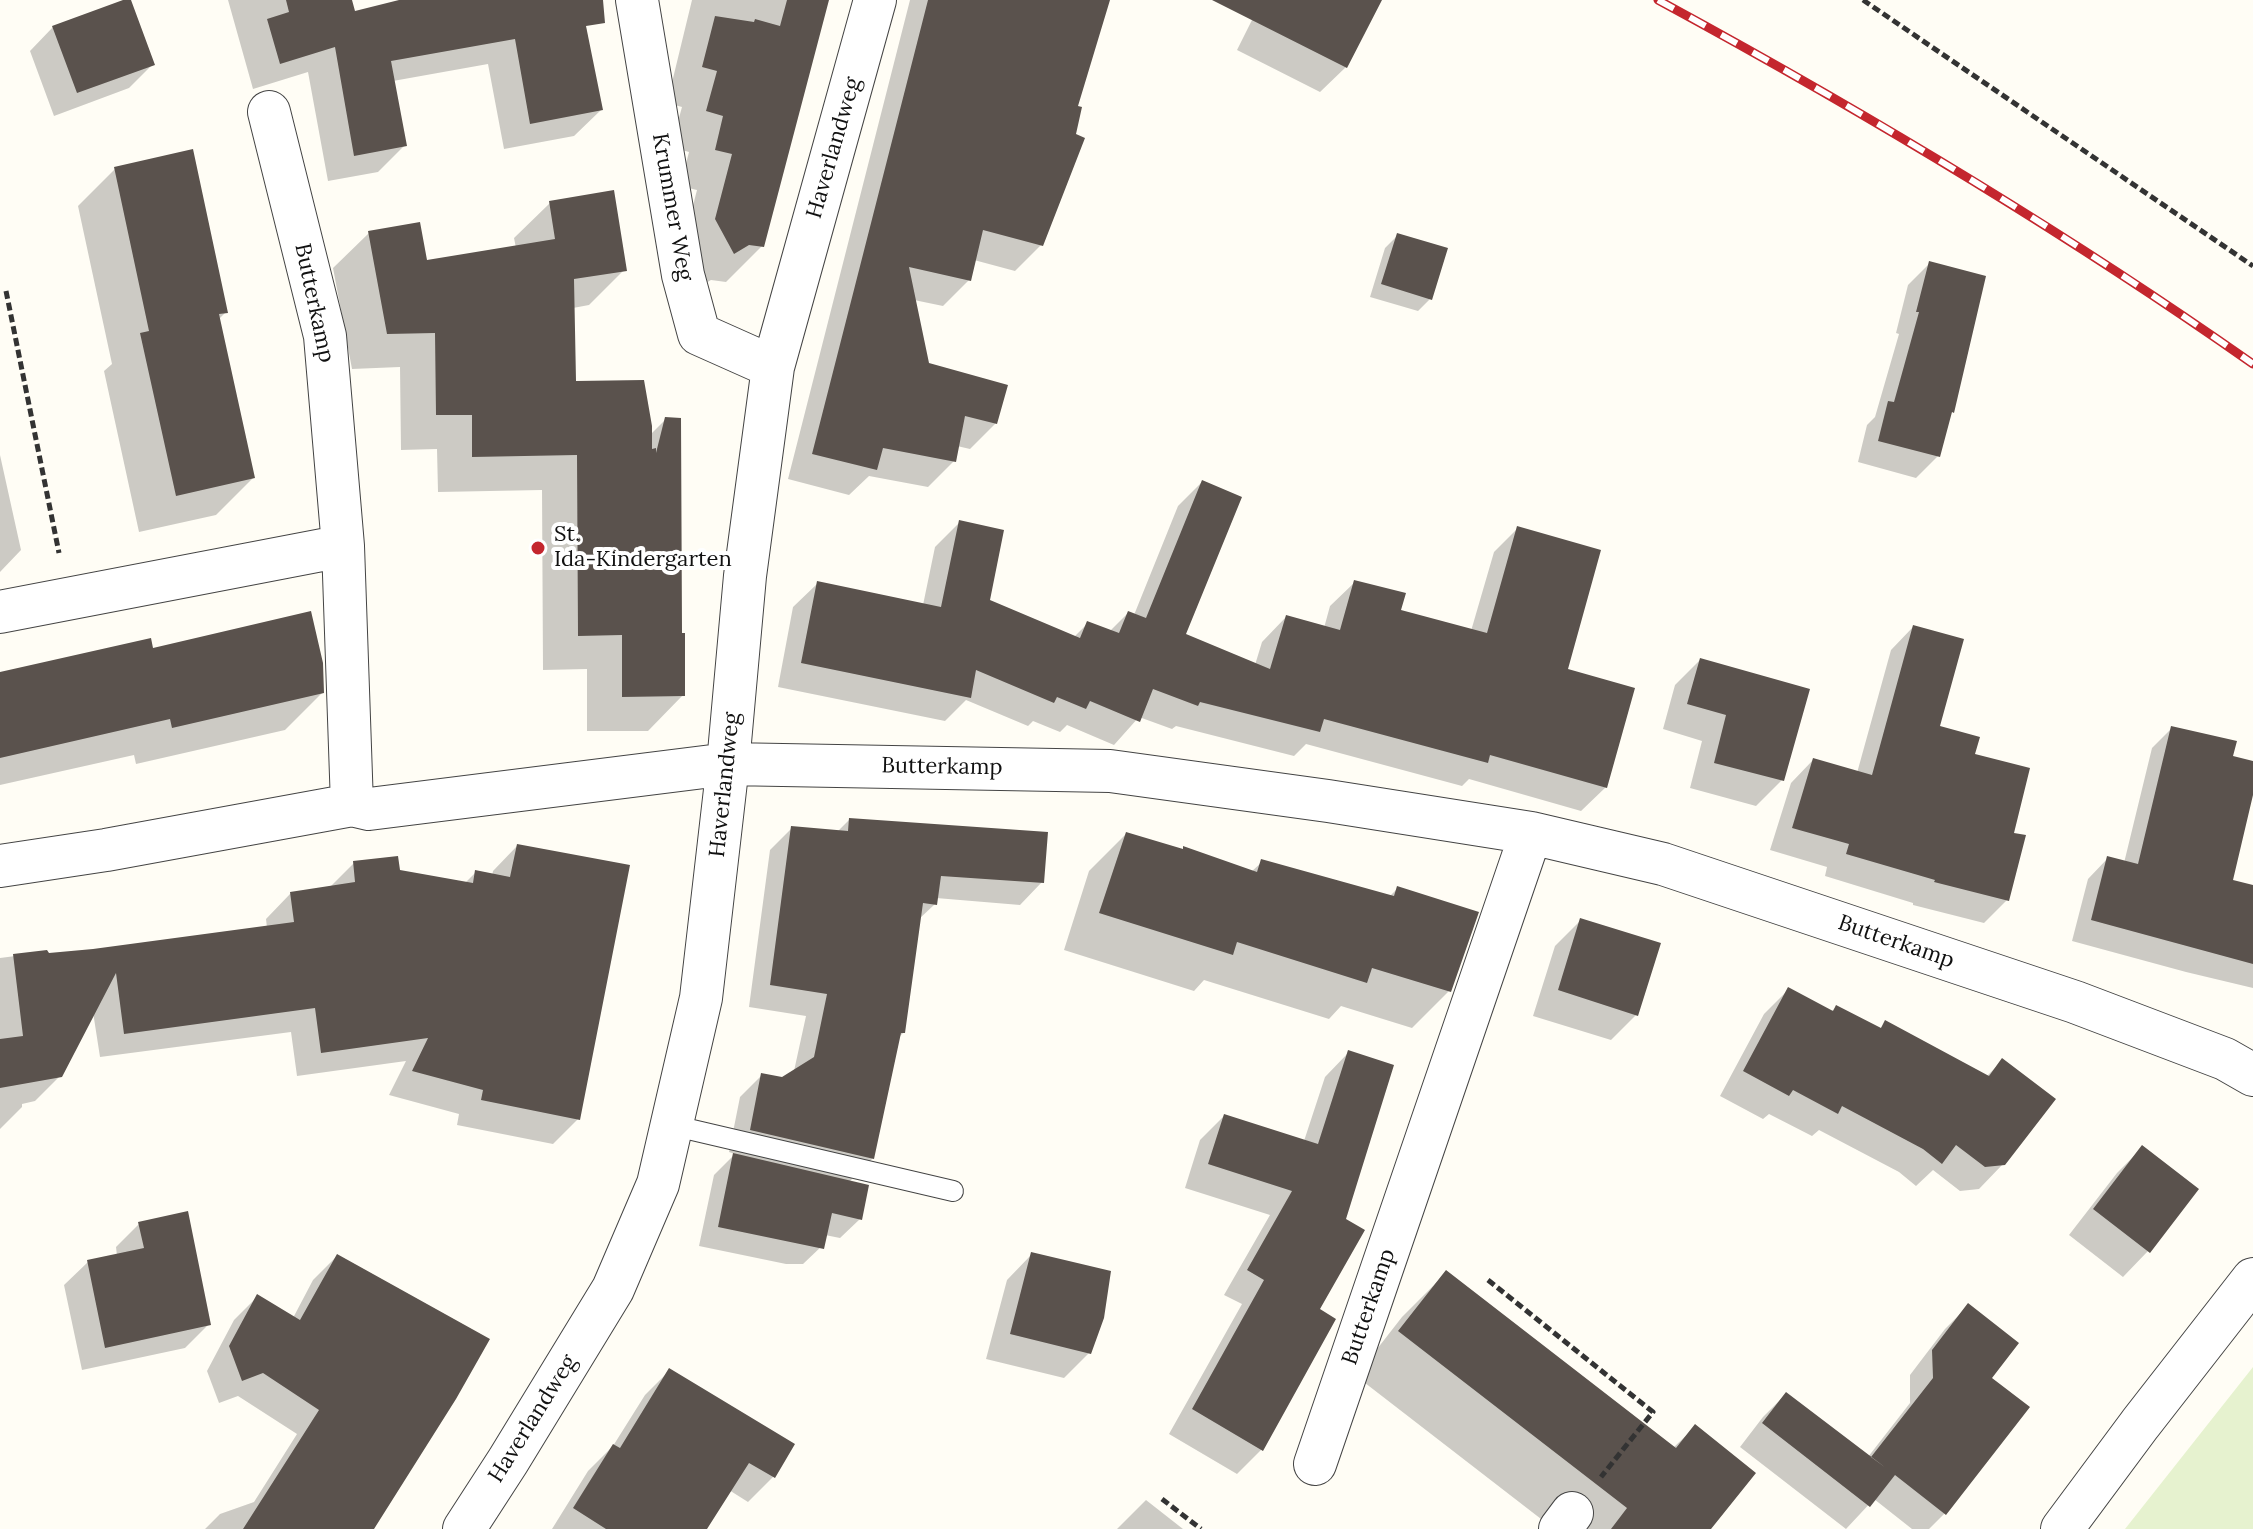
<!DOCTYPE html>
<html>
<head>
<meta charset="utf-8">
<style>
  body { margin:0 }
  canvas { display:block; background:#fffdf5 }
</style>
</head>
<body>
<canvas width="2253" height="1529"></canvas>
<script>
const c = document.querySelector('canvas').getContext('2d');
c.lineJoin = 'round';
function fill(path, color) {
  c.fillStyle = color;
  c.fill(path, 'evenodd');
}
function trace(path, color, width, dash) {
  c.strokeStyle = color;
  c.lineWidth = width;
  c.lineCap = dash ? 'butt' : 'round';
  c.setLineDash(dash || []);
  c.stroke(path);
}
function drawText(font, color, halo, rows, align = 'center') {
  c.font = font + ' Lora,serif';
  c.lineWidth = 8;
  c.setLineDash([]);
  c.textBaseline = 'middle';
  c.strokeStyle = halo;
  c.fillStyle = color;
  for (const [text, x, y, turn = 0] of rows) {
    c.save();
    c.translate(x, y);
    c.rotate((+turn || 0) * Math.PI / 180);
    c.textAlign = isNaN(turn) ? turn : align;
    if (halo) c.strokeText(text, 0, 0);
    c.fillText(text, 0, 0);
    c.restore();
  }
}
fill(new Path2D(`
  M 2253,1367 L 2253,1529 L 2125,1529 Z`), '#e6f2cf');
fill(new Path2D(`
  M 228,0 L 350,0 L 354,13 L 407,0 L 581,0 L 601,110 L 574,136 L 504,149 L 488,64 L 393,81 L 404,146 L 378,172 L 328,181 L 308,72 L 253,89 Z
  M 692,0 L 827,0 L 762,246 L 726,282 L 711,280 L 697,288 L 680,256 L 697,190 L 680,186 L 689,152 L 671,147 L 682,107 L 667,103 Z
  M 910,0 L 1108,0 L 1076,108 L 1041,245 L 1015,271 L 974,260 L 969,280 L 943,306 L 914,300 L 928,365 L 996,423 L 970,449 L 957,446 L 954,461 L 928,487 L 869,476 L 849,495 L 788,479 Z
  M 1262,0 L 1380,0 L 1346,67 L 1320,92 L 1237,50 Z
  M 53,27 L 153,64 L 129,88 L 54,116 L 30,51 Z
  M 115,169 L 226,312 L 218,320 L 253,478 L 216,515 L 139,532 L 104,371 L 112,364 L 78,206 Z
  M 550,203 L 624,270 L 589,305 L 573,308 L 574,383 L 650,435 L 666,419 L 683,695 L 648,731 L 587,731 L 587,669 L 543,670 L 542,490 L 438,492 L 437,449 L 401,450 L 400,367 L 352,369 L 333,268 L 369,233 L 425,263 L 516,248 L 514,238 Z
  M 1397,236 L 1430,299 L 1418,311 L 1370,297 L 1385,248 Z
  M 1930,263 L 1938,456 L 1916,478 L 1858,462 L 1867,425 L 1875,417 L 1899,334 L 1896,333 L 1908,285 Z
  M 0,455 L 21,550 L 0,572 Z
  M 1202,482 L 1183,635 L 1255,665 L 1262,642 L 1286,617 L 1324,628 L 1330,606 L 1355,582 L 1399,612 L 1471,631 L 1494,552 L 1518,528 L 1606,787 L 1581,811 L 1469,779 L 1462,786 L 1306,744 L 1294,756 L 1176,726 L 1172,729 L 1139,717 L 1114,745 L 1067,725 L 1060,732 L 1033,721 L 1028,726 L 966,700 L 945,721 L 778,687 L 793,607 L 818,583 L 923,605 L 935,547 L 959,523 L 988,601 L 1074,637 L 1088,623 L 1109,632 L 1128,613 L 1134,615 L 1178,506 Z
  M 1913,627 L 1938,727 L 1973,755 L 2012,834 L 2007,900 L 1984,923 L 1913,905 L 1913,903 L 1825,876 L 1827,867 L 1770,850 L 1791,783 L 1813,760 L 1857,773 L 1891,650 Z
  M 152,650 L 322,693 L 285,730 L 136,764 L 134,755 L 0,785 L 0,674 Z
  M 1700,660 L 1782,780 L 1756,806 L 1690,788 L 1702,741 L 1663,729 L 1675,685 Z
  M 2172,728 L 2230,758 L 2253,763 L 2253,787 L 2230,882 L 2253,887 L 2253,988 L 2186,972 L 2072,941 L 2088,879 L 2108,858 L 2124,863 L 2152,748 Z
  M 849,820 L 1042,882 L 1020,905 L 936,898 L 935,904 L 918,920 L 904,1032 L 898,1038 L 873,1158 L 849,1182 L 860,1219 L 840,1238 L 825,1235 L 823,1245 L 803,1264 L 786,1264 L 699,1246 L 714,1175 L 735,1154 L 729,1152 L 740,1097 L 762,1075 L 782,1079 L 794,1071 L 806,1016 L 749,1007 L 770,850 L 792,828 L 837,832 Z
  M 1126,834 L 1251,872 L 1262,862 L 1389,897 L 1397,889 L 1449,991 L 1412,1028 L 1341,1006 L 1329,1019 L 1204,980 L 1194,991 L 1064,950 L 1089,871 Z
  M 517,846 L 578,1119 L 553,1144 L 457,1125 L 459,1114 L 389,1095 L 406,1061 L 297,1076 L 291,1032 L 100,1057 L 93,1012 L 60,1076 L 35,1101 L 22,1104 L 22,1107 L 0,1129 L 0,958 L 46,952 L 48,956 L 267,928 L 266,919 L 290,894 L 329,888 L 354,863 L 465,883 L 475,873 L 492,876 L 493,871 Z
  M 1581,920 L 1636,1015 L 1611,1040 L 1533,1016 L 1555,946 Z
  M 1788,990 L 1831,1012 L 1836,1007 L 1879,1030 L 1885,1023 L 1986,1077 L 2002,1061 L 2003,1164 L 1979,1189 L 1960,1191 L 1933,1170 L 1916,1186 L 1899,1172 L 1819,1130 L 1812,1136 L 1769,1114 L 1763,1119 L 1720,1096 L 1764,1014 Z
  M 1349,1052 L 1317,1310 L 1261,1450 L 1237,1474 L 1169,1434 L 1242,1304 L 1224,1295 L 1270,1215 L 1185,1188 L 1200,1140 L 1224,1116 L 1304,1141 L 1325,1077 Z
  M 2143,1147 L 2148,1251 L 2123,1277 L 2069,1235 L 2117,1173 Z
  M 139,1224 L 209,1324 L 185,1348 L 82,1370 L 64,1285 L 88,1262 L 117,1256 L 116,1247 Z
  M 1032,1254 L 1089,1353 L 1064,1378 L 986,1359 L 1007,1280 Z
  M 337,1256 L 371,1529 L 205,1529 L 220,1514 L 254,1502 L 297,1434 L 238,1396 L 219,1403 L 207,1371 L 234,1320 L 257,1297 L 293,1318 L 313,1280 Z
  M 1446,1273 L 1673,1448 L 1695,1427 L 1708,1529 L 1554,1529 L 1356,1376 L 1402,1317 Z
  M 1968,1306 L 1989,1378 L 2027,1408 L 1944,1514 L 1929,1529 L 1912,1529 L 1874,1499 L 1846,1529 L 1740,1447 L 1763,1417 L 1786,1394 L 1868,1457 L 1910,1403 L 1910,1375 L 1945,1329 Z
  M 670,1370 L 793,1444 L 773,1477 L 748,1502 L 729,1490 L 704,1529 L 552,1529 L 588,1471 L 613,1446 L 645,1395 Z
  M 1146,1500 L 1183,1529 L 1117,1529 Z`), '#0003');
fill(new Path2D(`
  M 123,0 L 131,0 L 155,65 L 77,93 L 52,26 Z
  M 286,0 L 352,0 L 355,11 L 399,0 L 603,0 L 605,23 L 586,26 L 603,110 L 530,124 L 515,39 L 391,61 L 407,146 L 354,156 L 335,47 L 280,64 L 267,19 L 289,12 Z
  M 787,0 L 829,0 L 764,247 L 749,245 L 734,254 L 715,219 L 732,154 L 715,150 L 723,116 L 706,111 L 717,71 L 702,67 L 715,16 L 754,22 L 755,19 L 780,26 Z
  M 928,0 L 1110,0 L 1078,106 L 1082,107 L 1076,134 L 1085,138 L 1043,246 L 983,230 L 971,281 L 909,267 L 929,363 L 1008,385 L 997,424 L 965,416 L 956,462 L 883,448 L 877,470 L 812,454 Z
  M 1212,0 L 1382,0 L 1347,68 Z
  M 193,149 L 228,313 L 219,314 L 255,478 L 176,496 L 140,333 L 149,331 L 114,167 Z
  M 614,190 L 627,271 L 574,279 L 576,381 L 644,380 L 652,426 L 652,449 L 656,448 L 656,453 L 665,417 L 681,418 L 682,633 L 685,633 L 685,696 L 622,697 L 622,635 L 578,636 L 577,455 L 472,457 L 472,415 L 436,415 L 435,333 L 387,334 L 368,231 L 420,222 L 427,260 L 555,239 L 549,201 Z
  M 1397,233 L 1448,248 L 1432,300 L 1381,284 Z
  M 1929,261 L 1986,276 L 1954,413 L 1952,412 L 1940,457 L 1878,441 L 1888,401 L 1894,402 L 1919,312 L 1916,312 Z
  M 1202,480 L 1242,497 L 1186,634 L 1270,669 L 1286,615 L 1340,630 L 1354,580 L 1406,593 L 1401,610 L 1487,633 L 1517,526 L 1601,550 L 1568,669 L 1635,688 L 1607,788 L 1490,755 L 1488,763 L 1324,719 L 1320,732 L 1200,702 L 1198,706 L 1153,689 L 1140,722 L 1090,701 L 1086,709 L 1057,697 L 1054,703 L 976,670 L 971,698 L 801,663 L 817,581 L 941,607 L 959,520 L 1004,530 L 990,600 L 1080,638 L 1087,621 L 1119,633 L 1128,611 L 1146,618 Z
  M 311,611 L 323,663 L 324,693 L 172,728 L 170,719 L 0,758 L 0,672 L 151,638 L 153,648 Z
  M 1913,625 L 1964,639 L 1940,726 L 1980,737 L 1975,754 L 2030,768 L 2014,833 L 2026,835 L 2009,901 L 1934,882 L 1935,880 L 1846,854 L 1849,844 L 1792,828 L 1813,758 L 1872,775 Z
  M 1700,658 L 1810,689 L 1784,781 L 1714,763 L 1726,715 L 1687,704 Z
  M 2171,726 L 2237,741 L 2233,756 L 2253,761 L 2253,795 L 2233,880 L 2253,885 L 2253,964 L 2091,920 L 2107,856 L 2138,864 Z
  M 849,818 L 1048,832 L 1044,883 L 941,876 L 937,905 L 923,903 L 905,1033 L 901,1033 L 874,1159 L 750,1130 L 761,1073 L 782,1077 L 814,1057 L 827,994 L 770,985 L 791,826 L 848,831 Z
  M 1126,832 L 1183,849 L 1183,846 L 1257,872 L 1261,859 L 1394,896 L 1397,886 L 1479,912 L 1451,992 L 1372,968 L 1367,983 L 1237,942 L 1233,955 L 1099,913 Z
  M 517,844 L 630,865 L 580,1120 L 481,1100 L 483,1090 L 412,1071 L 428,1038 L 321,1053 L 315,1008 L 124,1034 L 116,973 L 62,1077 L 0,1088 L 0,1039 L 23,1036 L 13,954 L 47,950 L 49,953 L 93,949 L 294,922 L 290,892 L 355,882 L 353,861 L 398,856 L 400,870 L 473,883 L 475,870 L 510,877 Z
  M 1580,918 L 1661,943 L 1638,1016 L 1558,990 Z
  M 1788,987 L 1833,1011 L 1836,1005 L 1881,1028 L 1885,1020 L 1989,1076 L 2002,1058 L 2056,1099 L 2005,1165 L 1985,1167 L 1956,1145 L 1942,1164 L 1923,1149 L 1842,1106 L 1838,1114 L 1793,1090 L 1789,1096 L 1743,1071 Z
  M 1348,1050 L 1394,1065 L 1346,1219 L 1365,1230 L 1320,1309 L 1336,1319 L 1263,1451 L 1192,1409 L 1264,1280 L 1247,1270 L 1292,1191 L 1208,1164 L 1224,1114 L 1318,1144 Z
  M 2142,1145 L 2199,1189 L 2150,1253 L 2093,1209 Z
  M 733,1153 L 869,1185 L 862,1220 L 832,1213 L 824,1249 L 718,1227 Z
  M 188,1211 L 211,1325 L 105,1348 L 87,1260 L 144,1248 L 138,1222 Z
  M 1031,1252 L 1111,1271 L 1104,1318 L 1091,1354 L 1010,1334 Z
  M 337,1254 L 490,1339 L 456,1399 L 374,1529 L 243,1529 L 319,1410 L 263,1373 L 242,1381 L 229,1346 L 257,1294 L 300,1320 Z
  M 1446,1270 L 1676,1448 L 1695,1424 L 1756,1473 L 1711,1529 L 1611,1529 L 1627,1508 L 1398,1331 Z
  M 1968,1303 L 2019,1343 L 1992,1378 L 2030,1407 L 1946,1515 L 1895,1475 L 1870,1507 L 1762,1423 L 1786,1392 L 1886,1468 L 1871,1457 L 1933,1378 L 1932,1350 Z
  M 669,1368 L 795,1444 L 775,1478 L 749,1463 L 707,1529 L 606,1529 L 573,1508 L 613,1444 L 620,1448 Z`), '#5a524d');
const lane = new Path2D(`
  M 671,1125 L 953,1191`);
const street = new Path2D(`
  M 637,0 L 683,275 L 699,334 L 773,367
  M 269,112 L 325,336 L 343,546
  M 0,612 L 343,546 L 352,805
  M 0,866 L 106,850 L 352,805 L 369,809 L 728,764 L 1110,771 L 1328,801 L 1531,833 L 1663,864 L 2075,1002 L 2225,1059 L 2253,1075
  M 1315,1464 L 1531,833
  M 464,1529 L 508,1461 L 613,1289 L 658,1184 L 701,998 L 728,764 L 745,576 L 773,367 L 875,0
  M 1560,1529 L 1572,1513
  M 2062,1529 L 2140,1424 L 2253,1279`);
trace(lane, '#444', 22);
trace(street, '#444', 44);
trace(new Path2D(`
  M 1863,0 L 2253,266
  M 6,291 L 59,553
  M 1488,1280 L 1653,1412 L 1601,1477
  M 1162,1499 L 1201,1529`), '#333', 5, [8, 4]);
trace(lane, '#fff', 20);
trace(street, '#fff', 42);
const rail = new Path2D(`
  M 1658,0 C 1863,111 2062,230 2253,364`);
trace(rail, '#c4262e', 9);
trace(rail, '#fff', 6, [18]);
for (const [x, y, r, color] of [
  [538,548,8,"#c4262e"]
]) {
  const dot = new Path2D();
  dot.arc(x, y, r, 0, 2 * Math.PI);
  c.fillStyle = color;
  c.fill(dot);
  trace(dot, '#fff', 3);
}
drawText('22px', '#111', '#fff', [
  ["Haverlandweg",834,148,-74],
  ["Krummer Weg",672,207,80],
  ["Butterkamp",314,303,78],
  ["Butterkamp",942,767,1],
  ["Haverlandweg",725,785,-84],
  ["Butterkamp",1896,942,19],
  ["Butterkamp",1369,1307,-71],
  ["Haverlandweg",533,1419,-58]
]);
drawText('22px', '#111', '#fff', [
  ["St.",554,535],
  ["Ida-Kindergarten",554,560]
], 'left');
</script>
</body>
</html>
